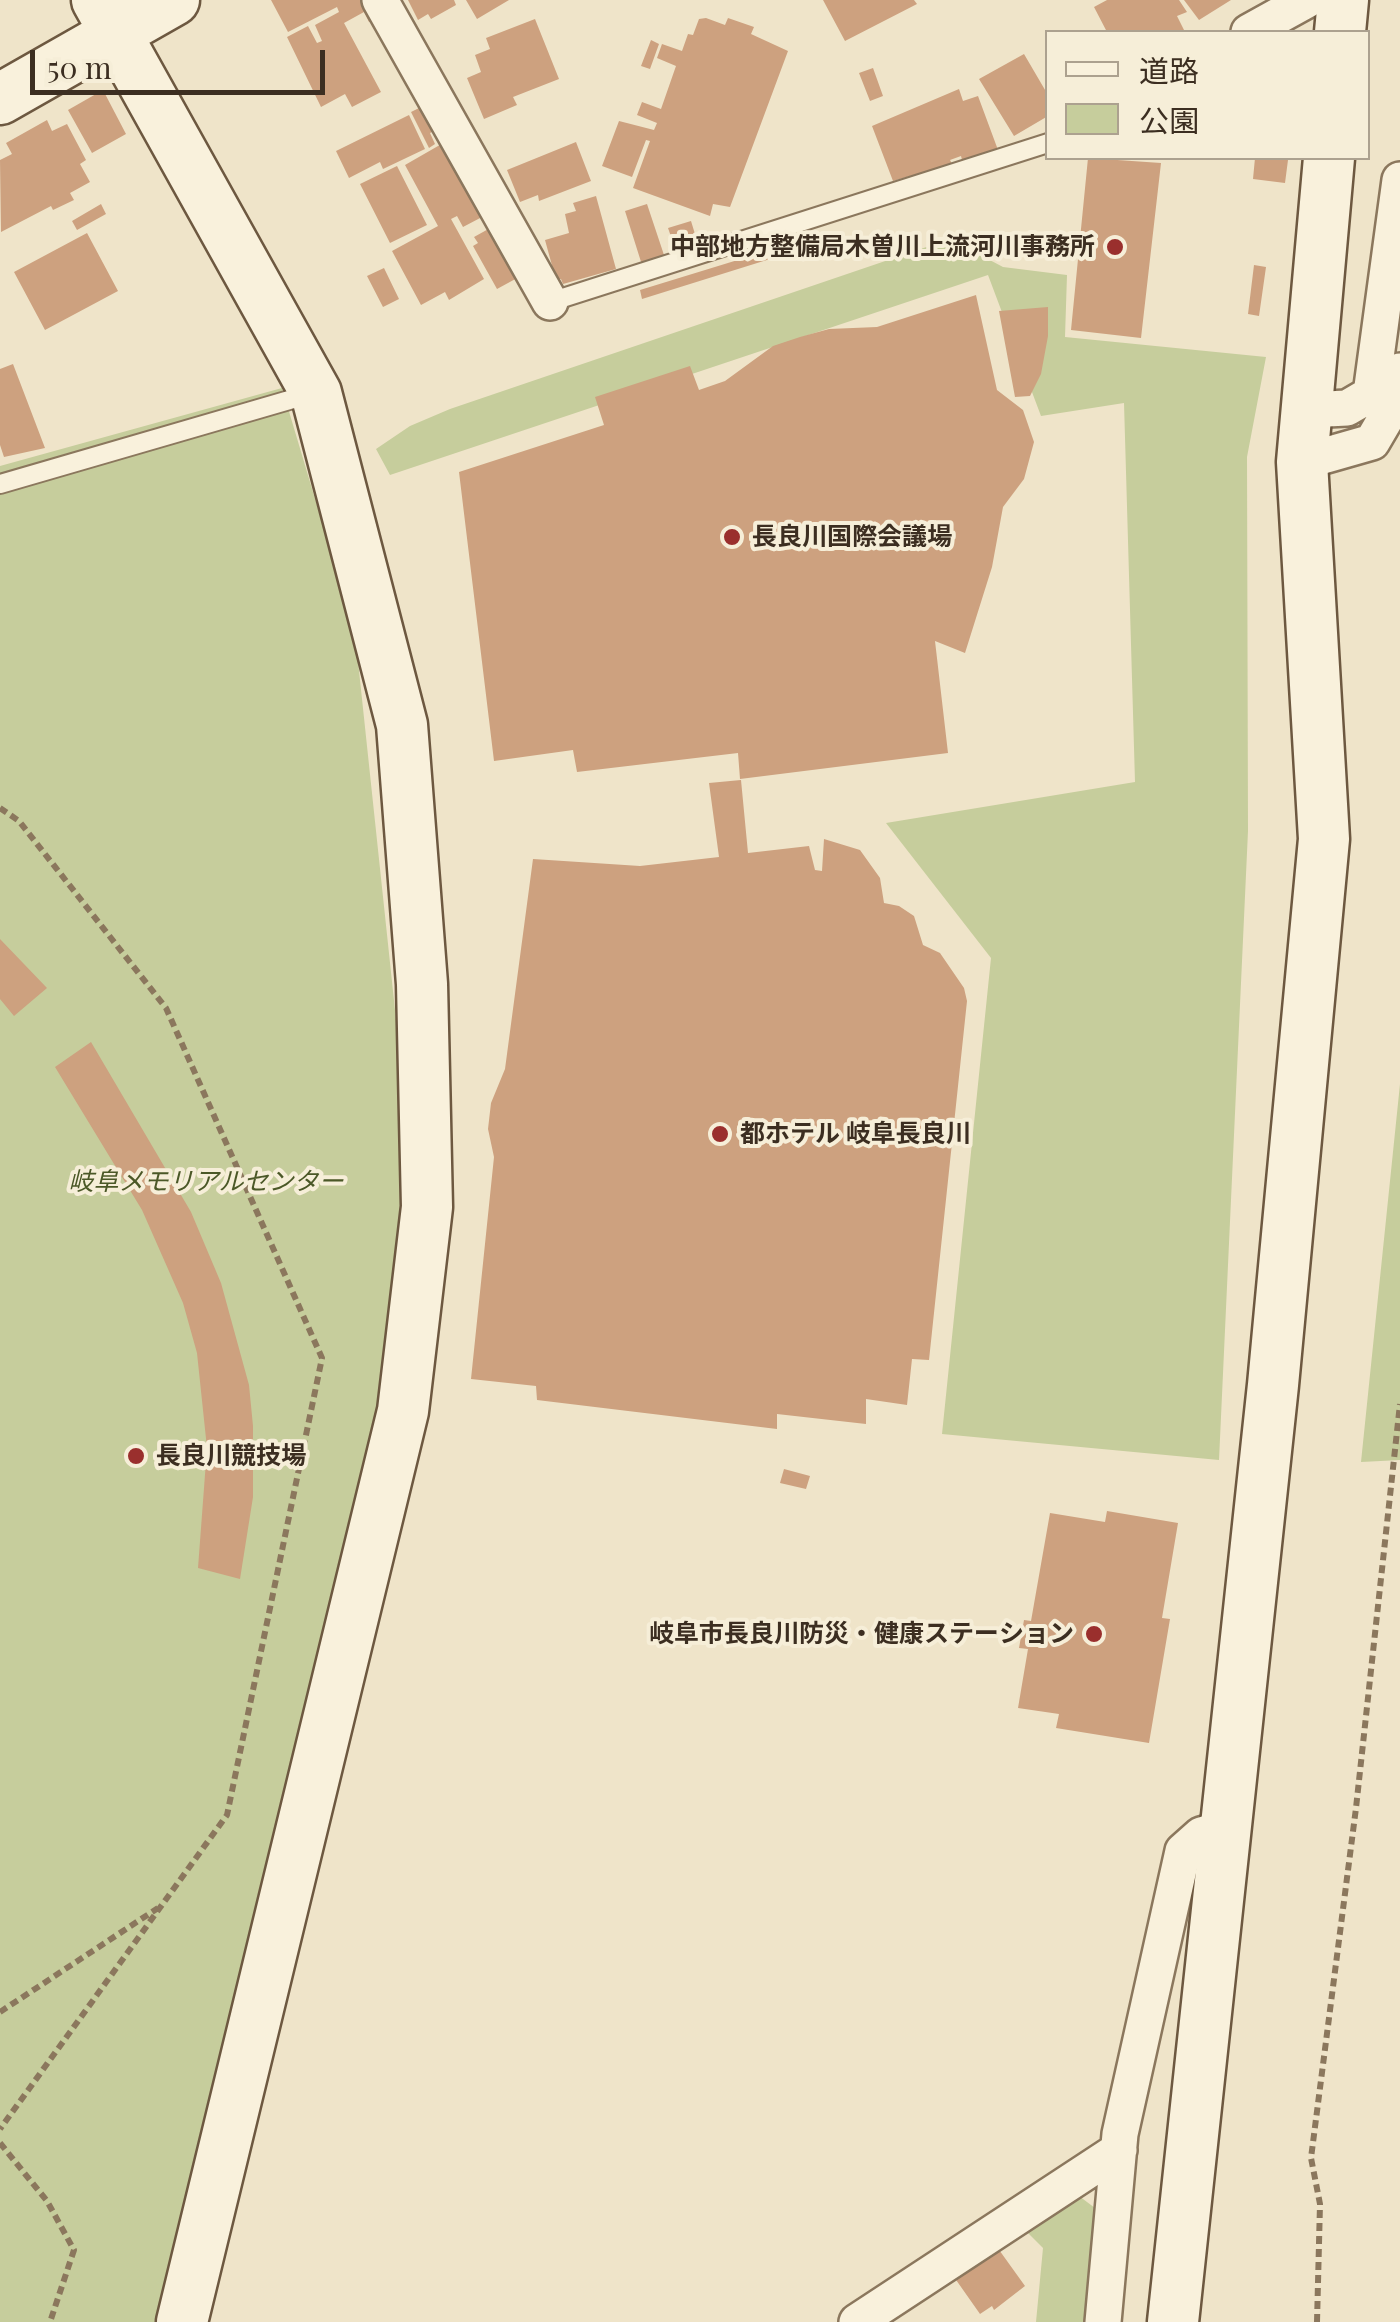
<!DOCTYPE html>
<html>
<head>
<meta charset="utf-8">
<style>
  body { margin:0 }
  #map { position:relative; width:1400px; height:2322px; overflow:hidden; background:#efe4c9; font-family:"Playfair Display","Noto Sans JP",serif }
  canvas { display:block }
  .legend { position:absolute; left:1045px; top:30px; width:325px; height:130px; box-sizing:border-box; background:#f6eed8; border:2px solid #aca18f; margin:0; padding:12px 18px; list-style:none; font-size:30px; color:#3c2e21 }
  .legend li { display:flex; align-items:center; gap:20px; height:50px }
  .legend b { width:50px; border:2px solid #aca18f }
  .scale { position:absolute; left:30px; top:50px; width:295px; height:45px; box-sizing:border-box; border:5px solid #3c2e21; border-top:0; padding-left:12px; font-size:30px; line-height:35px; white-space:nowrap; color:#3c2e21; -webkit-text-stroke:8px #f6eed8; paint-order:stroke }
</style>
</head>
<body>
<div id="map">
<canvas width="1400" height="2322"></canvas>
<ul class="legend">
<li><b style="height:12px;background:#f9f1dc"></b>道路</li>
<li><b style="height:28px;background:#c6cd9c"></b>公園</li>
</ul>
<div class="scale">50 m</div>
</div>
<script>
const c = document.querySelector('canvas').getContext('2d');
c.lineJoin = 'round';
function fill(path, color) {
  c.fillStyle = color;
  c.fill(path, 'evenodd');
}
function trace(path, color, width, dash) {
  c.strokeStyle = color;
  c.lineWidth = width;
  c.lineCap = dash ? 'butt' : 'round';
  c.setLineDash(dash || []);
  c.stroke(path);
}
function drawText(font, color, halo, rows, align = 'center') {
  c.font = font + ' "Playfair Display","Noto Sans JP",serif';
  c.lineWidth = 8;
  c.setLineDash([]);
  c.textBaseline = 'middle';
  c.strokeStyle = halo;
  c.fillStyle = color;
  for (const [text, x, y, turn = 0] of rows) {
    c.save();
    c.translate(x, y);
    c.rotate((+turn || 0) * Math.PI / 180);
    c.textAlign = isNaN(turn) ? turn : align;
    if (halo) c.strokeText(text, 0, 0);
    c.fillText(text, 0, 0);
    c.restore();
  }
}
fill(new Path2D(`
  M 950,239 L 1003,267 L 1067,275 L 1065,337 L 1266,357 L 1247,457 L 1248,831 L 1219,1460 L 942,1434 L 991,958 L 886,823 L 1135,782 L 1124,403 L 1041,416 L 988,275 L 390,475 L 376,449 L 410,426 L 450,409 Z
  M 282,388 L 355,633 L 414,1189 L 369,1468 L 165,2322 L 0,2322 L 0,466 Z
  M 1400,1084 L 1400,1460 L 1361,1462 Z
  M 1079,2196 L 1099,2211 L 1088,2322 L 1036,2322 L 1043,2248 L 1025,2230 Z`), '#c6cd9c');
fill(new Path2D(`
  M 271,0 L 366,0 L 376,18 L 369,22 L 364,12 L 344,23 L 381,92 L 352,107 L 345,94 L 321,107 L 287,37 L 308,26 L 317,43 L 322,41 L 315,25 L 339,12 L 337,7 L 288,32 Z
  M 408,0 L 454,0 L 456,5 L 431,19 L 428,14 L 418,20 Z
  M 466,0 L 509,0 L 477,19 Z
  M 823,0 L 914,0 L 917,4 L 845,41 Z
  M 1107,0 L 1179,0 L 1187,12 L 1177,16 L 1185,32 L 1107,32 L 1094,7 Z
  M 1184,0 L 1231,0 L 1199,20 Z
  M 706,18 L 725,25 L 728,18 L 754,27 L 751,34 L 788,51 L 730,207 L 713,204 L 710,216 L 633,188 L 650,141 L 646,140 L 632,177 L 602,166 L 619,121 L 654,130 L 657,123 L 637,115 L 642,102 L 661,109 L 676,66 L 657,58 L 662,44 L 682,51 L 688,34 L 693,35 L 699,19 Z
  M 535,19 L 559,79 L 513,97 L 517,105 L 484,119 L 467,78 L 481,72 L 475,55 L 490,49 L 486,38 Z
  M 651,40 L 659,44 L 650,69 L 641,66 Z
  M 1024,54 L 1048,95 L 1048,116 L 1014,136 L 979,79 Z
  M 873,68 L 883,96 L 870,101 L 859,73 Z
  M 959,89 L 963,101 L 978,96 L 998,150 L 962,160 L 961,156 L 950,160 L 952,164 L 893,181 L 872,126 Z
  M 103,90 L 126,134 L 92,153 L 68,110 Z
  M 423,106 L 434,131 L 430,133 L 435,144 L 429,148 L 411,112 Z
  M 409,115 L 425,149 L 383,169 L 380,162 L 349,178 L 336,151 Z
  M 47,120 L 52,131 L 67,124 L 86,160 L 80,164 L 90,182 L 70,193 L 74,200 L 53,210 L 51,206 L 1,232 L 0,160 L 12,154 L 6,143 Z
  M 445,142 L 482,217 L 463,227 L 457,216 L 451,219 L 484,279 L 449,300 L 445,292 L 421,305 L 392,251 L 438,226 L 405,165 Z
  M 576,142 L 591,181 L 539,201 L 538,195 L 520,202 L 507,170 Z
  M 1088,158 L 1161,163 L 1141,338 L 1071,330 Z
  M 1255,158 L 1288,160 L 1285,183 L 1253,179 Z
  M 397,166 L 427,225 L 390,243 L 360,184 Z
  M 596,196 L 616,269 L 563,284 L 561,279 L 556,280 L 545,240 L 569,233 L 565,214 L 576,211 L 573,203 Z
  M 101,204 L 106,214 L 77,230 L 72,221 Z
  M 647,204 L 665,258 L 642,265 L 625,211 Z
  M 691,221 L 699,247 L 677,254 L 668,228 Z
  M 492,227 L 519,277 L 497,289 L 473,246 L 478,243 L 474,237 Z
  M 87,233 L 118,291 L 45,330 L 14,272 Z
  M 767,251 L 770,259 L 642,299 L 640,290 Z
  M 1254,265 L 1266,267 L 1259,316 L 1248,314 Z
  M 384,268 L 399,299 L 383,307 L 367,276 Z
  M 976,295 L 997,390 L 1023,410 L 1034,442 L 1024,479 L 1003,507 L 992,567 L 965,653 L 935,641 L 948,753 L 740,779 L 738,753 L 577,772 L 573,750 L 494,761 L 459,472 L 604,425 L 595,397 L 690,366 L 699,390 L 725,381 L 773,346 L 800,337 L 829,329 L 877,327 Z
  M 1048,307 L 1048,336 L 1041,374 L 1030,396 L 1015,397 L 999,311 Z
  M 13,364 L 45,448 L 4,457 L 0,445 L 0,369 Z
  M 741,780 L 748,853 L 809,846 L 815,870 L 822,871 L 824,839 L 860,850 L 880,878 L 884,903 L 899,906 L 914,916 L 923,945 L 940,953 L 964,988 L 967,1001 L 929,1360 L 912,1359 L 907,1405 L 866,1399 L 866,1424 L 777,1414 L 777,1429 L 537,1400 L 536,1386 L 471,1379 L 494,1157 L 488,1129 L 491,1103 L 505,1069 L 533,859 L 640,866 L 719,857 L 709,783 Z
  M 0,939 L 47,988 L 14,1016 L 0,999 Z
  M 91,1042 L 191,1212 L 221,1283 L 249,1385 L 253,1426 L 253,1497 L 240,1579 L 198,1568 L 207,1448 L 197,1353 L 183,1303 L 142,1210 L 55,1067 Z
  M 784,1469 L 810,1476 L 806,1489 L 780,1483 Z
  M 1107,1511 L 1178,1523 L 1162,1618 L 1170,1619 L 1149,1743 L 1056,1728 L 1059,1714 L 1018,1708 L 1028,1649 L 1019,1648 L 1024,1620 L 1031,1621 L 1050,1513 L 1105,1522 Z
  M 997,2247 L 1025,2286 L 994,2310 L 992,2306 L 980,2314 L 954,2277 Z`), '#cda17f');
const lane = new Path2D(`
  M 550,302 L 1048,143
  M 0,484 L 310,394`);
const street = new Path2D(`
  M 380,0 L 550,302
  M 1249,32 L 1307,0
  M 1307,410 L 1347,408 L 1371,394 L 1400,180
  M 1302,462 L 1372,442 L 1393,406 L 1400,371
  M 857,2322 L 1119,2150
  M 1103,2322 L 1120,2134 L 1183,1851 L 1201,1835 L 1225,1828`);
const secondary = new Path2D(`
  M 97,0 L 316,393 L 402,725 L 422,984 L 427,1207 L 403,1411 L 182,2322
  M 1340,32 L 1343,0
  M 0,99 L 174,0
  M 1173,2322 L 1273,1385 L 1324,839 L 1302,462 L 1329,158`);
trace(lane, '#8b775d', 22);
trace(street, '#8b775d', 40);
trace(secondary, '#6d5840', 55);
trace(new Path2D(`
  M 0,808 L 19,821 L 166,1008 L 322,1358 L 227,1815 L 0,2129
  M 0,2012 L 158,1908
  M 0,2143 L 47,2201 L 74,2250 L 50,2322
  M 1317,2322 L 1320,2204 L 1311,2158 L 1356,1808 L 1400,1404`), '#8b775d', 6, [8, 5]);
trace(lane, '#f9f1dc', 18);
trace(street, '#f9f1dc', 35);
trace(secondary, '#f9f1dc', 50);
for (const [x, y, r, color] of [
  [1115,247,10,"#9a2f2d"],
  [732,537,10,"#9a2f2d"],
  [720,1134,10,"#9a2f2d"],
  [136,1456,10,"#9a2f2d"],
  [1094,1634,10,"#9a2f2d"]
]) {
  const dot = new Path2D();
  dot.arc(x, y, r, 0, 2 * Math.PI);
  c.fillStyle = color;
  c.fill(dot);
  trace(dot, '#f6eed8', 4);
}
drawText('bold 25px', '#3c2e21', '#f6eed8', [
  ["中部地方整備局木曽川上流河川事務所",1095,247,"right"],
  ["長良川国際会議場",752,537],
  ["都ホテル 岐阜長良川",740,1134],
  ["長良川競技場",156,1456],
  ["岐阜市長良川防災・健康ステーション",1074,1634,"right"]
], 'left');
drawText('italic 25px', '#4b5827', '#f6eed8', [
  ["岐阜メモリアルセンター",206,1182]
]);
</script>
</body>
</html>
